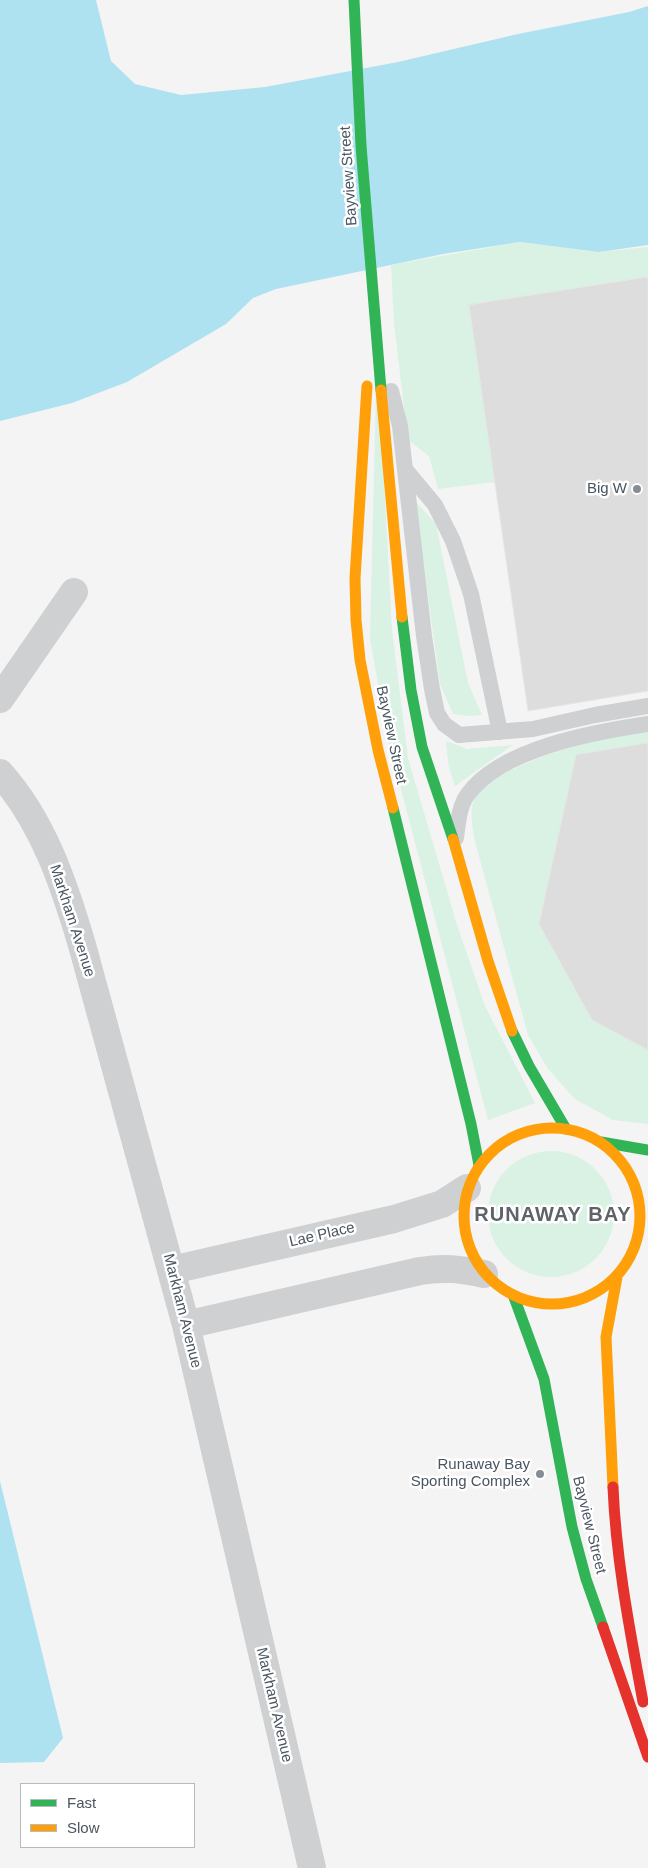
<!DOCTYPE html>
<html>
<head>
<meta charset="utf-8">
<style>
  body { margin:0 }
  #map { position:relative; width:648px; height:1868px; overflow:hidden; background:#f4f4f4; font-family:Arial,sans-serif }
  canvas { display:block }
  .legend { position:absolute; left:20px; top:1783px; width:175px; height:65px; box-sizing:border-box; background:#fff; border:1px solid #b7bbc0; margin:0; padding:6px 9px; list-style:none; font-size:15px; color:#4a5661 }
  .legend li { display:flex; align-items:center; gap:10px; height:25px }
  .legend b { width:25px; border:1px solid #b7bbc0 }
</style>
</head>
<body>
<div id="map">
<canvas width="648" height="1868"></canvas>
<ul class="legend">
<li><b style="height:6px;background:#30b455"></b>Fast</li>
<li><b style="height:6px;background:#ff9f0a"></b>Slow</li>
</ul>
</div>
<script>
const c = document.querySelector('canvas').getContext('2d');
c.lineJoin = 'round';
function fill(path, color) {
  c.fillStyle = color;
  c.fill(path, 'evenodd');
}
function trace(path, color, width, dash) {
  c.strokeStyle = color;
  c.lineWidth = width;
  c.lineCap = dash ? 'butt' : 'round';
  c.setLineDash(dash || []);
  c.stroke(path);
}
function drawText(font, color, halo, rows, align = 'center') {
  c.font = font + ' Arial,sans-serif';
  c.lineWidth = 5;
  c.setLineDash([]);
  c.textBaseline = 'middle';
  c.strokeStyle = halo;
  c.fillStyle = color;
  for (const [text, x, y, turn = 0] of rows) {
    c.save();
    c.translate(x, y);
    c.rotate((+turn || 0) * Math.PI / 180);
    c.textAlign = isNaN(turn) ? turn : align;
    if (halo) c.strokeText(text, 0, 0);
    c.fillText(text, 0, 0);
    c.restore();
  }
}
fill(new Path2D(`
  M 520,242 L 599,252 L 648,247 L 648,277 L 469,305 L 495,482 L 438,489 L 429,456 L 408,440 L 394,323 L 391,265 Z
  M 377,349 L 392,630 L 408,758 L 457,925 L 485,1006 L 535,1103 L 488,1120 L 388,740 L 370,639 Z
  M 415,501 L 436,524 L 468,683 L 482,715 L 469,716 L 453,714 L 440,684 Z
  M 648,726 L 648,743 L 576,755 L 539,924 L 592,1020 L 648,1050 L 648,1124 L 613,1120 L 575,1099 L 548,1069 L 528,1035 L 474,838 C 473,827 469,811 474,800 C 491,764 610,735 648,726 Z
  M 447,741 L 467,749 L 513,745 L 455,786 L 449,768 L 446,744 Z
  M488 1214a63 63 0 1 1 126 0a63 63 0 1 1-126 0Z`), '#d9f2e3');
fill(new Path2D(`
  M 0,0 L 96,0 L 111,61 L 135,84 L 181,95 L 265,87 L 398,62 L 518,34 L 629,12 L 648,6 L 648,245 L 599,252 L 520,242 L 443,254 L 276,289 L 253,298 L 226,324 L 127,382 L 72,403 L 0,421 Z
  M 0,1481 L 63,1738 L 44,1762 L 0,1763 Z`), '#aee2f0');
const building = new Path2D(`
  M 648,277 L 648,691 L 528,711 L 469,305 Z
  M 648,743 L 648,1050 L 592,1020 L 539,924 L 576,755 Z`);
fill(building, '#ddddde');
trace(building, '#e5e6e7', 1);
trace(new Path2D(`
  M 391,391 L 400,426 L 424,636 L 432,689 L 437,713 L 444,724 L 459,735 L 533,729 L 595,715 L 648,706
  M 405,469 L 435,505 L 453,541 L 471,594 L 500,732
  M 456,838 C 458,823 459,806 468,794 C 502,748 595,732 648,724`), '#ced0d2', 16);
trace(new Path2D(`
  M 0,699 L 74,592
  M 0,773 C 43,821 64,884 82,945 L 186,1325 L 312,1868
  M 172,1270 L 394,1219 L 442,1204 L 467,1188
  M 186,1325 L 420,1271 C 444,1267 460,1269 484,1274`), '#ced0d2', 28);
trace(new Path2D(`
  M 354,0 L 361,146 L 381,390
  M 402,617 L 411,690 L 422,747 L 453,839
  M 393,808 L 471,1124 L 479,1165
  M 512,1031 L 529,1066 L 566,1129
  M 601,1142 L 648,1150
  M 514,1297 L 544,1379 L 572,1527 L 586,1579 L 603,1627`), '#30b455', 11);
trace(new Path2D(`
  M 367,386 L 355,578 L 356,620 L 360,660 L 378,750 L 393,808
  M 381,390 L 402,617
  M 453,839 L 488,961 L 512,1031
  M464 1216a88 88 0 1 1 176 0a88 88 0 1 1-176 0Z
  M 613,1487 L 606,1337 L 617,1277`), '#ff9f0a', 11);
trace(new Path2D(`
  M 613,1487 C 616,1560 630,1631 643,1702
  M 603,1627 L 648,1757`), '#e5322d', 11);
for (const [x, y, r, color] of [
  [637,489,5,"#868d94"],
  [540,1474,5,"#868d94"]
]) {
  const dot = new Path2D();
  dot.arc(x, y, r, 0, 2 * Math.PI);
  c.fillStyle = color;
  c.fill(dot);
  trace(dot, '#fff', 2);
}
drawText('15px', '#4a5661', '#fff', [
  ["Bayview Street",349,176,-94],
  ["Bayview Street",391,735,78],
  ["Markham Avenue",72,921,72],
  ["Lae Place",322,1235,-13],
  ["Markham Avenue",182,1311,76],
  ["Bayview Street",589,1525,76],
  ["Markham Avenue",274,1705,77]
]);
drawText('15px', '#4a5661', '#fff', [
  ["Big W",627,489],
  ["Runaway Bay",530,1465],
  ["Sporting Complex",530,1482]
], 'right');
c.letterSpacing = '1px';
drawText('bold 20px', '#5f6368', '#fff', [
  ["RUNAWAY BAY",553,1215]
]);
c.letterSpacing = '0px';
</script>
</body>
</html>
